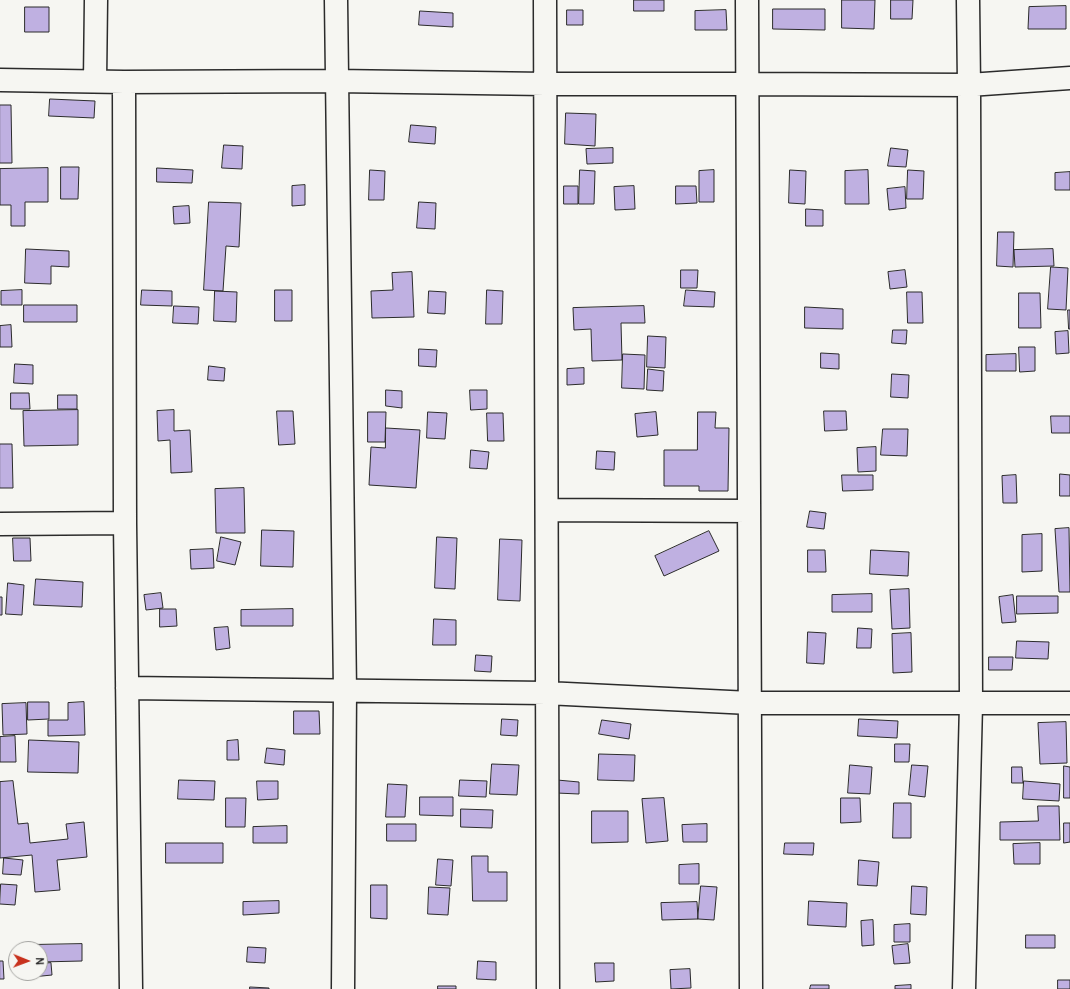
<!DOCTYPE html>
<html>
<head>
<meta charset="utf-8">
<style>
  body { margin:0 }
  #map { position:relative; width:1070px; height:989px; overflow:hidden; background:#f6f6f2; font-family:Pangolin,sans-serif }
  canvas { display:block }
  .north { position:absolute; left:8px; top:941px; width:40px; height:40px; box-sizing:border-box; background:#f6f6f2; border:1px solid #a5a5a2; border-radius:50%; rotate:91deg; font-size:11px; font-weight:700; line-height:16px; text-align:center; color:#2b2b2b }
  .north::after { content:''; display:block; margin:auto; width:14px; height:18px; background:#c8321e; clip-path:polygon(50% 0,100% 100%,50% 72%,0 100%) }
</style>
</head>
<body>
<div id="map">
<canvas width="1070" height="989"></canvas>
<div class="north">N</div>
</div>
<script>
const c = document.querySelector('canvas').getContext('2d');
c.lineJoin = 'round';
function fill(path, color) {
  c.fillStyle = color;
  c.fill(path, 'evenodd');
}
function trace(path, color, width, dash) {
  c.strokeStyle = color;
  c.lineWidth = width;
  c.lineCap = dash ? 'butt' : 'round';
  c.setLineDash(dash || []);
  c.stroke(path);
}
const building = new Path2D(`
  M 634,0 L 664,0 L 664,11 L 634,11 Z
  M 842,0 L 875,0 L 874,29 L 842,28 Z
  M 891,0 L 913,0 L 912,19 L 891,19 Z
  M 1066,6 L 1066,29 L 1028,29 L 1029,7 Z
  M 25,7 L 49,7 L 49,32 L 25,32 Z
  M 773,9 L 825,9 L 825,30 L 773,29 Z
  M 567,10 L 583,10 L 583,25 L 567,25 Z
  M 726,10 L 727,30 L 695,30 L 695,11 Z
  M 420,11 L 453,13 L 453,27 L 419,25 Z
  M 50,99 L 95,101 L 94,118 L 49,116 Z
  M 0,105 L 11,105 L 12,163 L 0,163 Z
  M 566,113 L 596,114 L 595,146 L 565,144 Z
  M 411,125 L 436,127 L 435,144 L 409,142 Z
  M 224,145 L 243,146 L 242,169 L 222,168 Z
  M 613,148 L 613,163 L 587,164 L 586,149 Z
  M 891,148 L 908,150 L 906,167 L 888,166 Z
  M 61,167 L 79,167 L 78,199 L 61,199 Z
  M 48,168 L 48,202 L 25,202 L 25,226 L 11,226 L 11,205 L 0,205 L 0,169 Z
  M 157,168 L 193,170 L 192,183 L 157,182 Z
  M 370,170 L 385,171 L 384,200 L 369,200 Z
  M 580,170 L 595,171 L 594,204 L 579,204 Z
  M 714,170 L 714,202 L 699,202 L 699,171 Z
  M 790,170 L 806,171 L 805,204 L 789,203 Z
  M 868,170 L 869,204 L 845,204 L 845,171 Z
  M 908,170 L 924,171 L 923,199 L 907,199 Z
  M 1070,172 L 1070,190 L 1055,190 L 1055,173 Z
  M 305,185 L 305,205 L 292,206 L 292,186 Z
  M 564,186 L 578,186 L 578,204 L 564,204 Z
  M 634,186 L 635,209 L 615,210 L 614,187 Z
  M 676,186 L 696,186 L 697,203 L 676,204 Z
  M 905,187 L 906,208 L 889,210 L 887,189 Z
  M 209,202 L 241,203 L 239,247 L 226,246 L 223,291 L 204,290 Z
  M 419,202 L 436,203 L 435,229 L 417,228 Z
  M 189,206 L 190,223 L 174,224 L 173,207 Z
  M 806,209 L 823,210 L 823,226 L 806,226 Z
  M 998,232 L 1014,232 L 1013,267 L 997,266 Z
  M 26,249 L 69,251 L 69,267 L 51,266 L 51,284 L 25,283 Z
  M 1053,249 L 1054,266 L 1015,267 L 1014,250 Z
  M 1051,267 L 1068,268 L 1066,310 L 1048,309 Z
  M 681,270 L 698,270 L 697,288 L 681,288 Z
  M 905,270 L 907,287 L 890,289 L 888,272 Z
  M 412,272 L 414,317 L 372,318 L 371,291 L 393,290 L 392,273 Z
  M 22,290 L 22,305 L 1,305 L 1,291 Z
  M 142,290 L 172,291 L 172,306 L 141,305 Z
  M 275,290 L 292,290 L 292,321 L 275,321 Z
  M 487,290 L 503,291 L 502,324 L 486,324 Z
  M 686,290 L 715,292 L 714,307 L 684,306 Z
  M 215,291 L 237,292 L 236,322 L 214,321 Z
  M 429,291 L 446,292 L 445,314 L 428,313 Z
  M 907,292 L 922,292 L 923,323 L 908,323 Z
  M 1019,293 L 1040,293 L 1041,328 L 1019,328 Z
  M 24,305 L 77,305 L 77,322 L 24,322 Z
  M 174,306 L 199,307 L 198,324 L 173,323 Z
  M 644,306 L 645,323 L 621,323 L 622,360 L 592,361 L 591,329 L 574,330 L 573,308 Z
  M 805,307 L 843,309 L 843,329 L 805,328 Z
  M 1068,310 L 1070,310 L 1070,329 L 1069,329 Z
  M 11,325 L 12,347 L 0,347 L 0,326 Z
  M 893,330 L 907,330 L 906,344 L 892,343 Z
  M 1068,331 L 1069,353 L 1056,354 L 1055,332 Z
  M 648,336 L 666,337 L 665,368 L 647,367 Z
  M 1019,347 L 1035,347 L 1035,371 L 1020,372 Z
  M 419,349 L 437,350 L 436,367 L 419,366 Z
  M 821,353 L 839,354 L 839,369 L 821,368 Z
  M 623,354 L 645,355 L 644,389 L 622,388 Z
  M 1016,354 L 1016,371 L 986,371 L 986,355 Z
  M 15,364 L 33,365 L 33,384 L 14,383 Z
  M 209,366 L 225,368 L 224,381 L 208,380 Z
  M 584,368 L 584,384 L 567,385 L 567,369 Z
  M 648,369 L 664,371 L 663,391 L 647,390 Z
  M 892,374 L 909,375 L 908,398 L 891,397 Z
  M 386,390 L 402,391 L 402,408 L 386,406 Z
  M 470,390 L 487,390 L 487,409 L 471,410 Z
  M 11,393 L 29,393 L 30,409 L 11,409 Z
  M 58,395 L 77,395 L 77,409 L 58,409 Z
  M 78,410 L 78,445 L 24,446 L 23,411 Z
  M 174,410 L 174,431 L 190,430 L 192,472 L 171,473 L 170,440 L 158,441 L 157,411 Z
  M 277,411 L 293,411 L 295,444 L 279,445 Z
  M 824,411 L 846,411 L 847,430 L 825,431 Z
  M 368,412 L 386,412 L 385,442 L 368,442 Z
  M 428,412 L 447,413 L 445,439 L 427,438 Z
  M 656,412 L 658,435 L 637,437 L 635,414 Z
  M 698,412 L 716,412 L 715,428 L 729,428 L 728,491 L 699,491 L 699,486 L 664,486 L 664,450 L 697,450 Z
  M 487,413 L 503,413 L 504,441 L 488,441 Z
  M 1051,416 L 1070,416 L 1070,433 L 1052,433 Z
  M 386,428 L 420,430 L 416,488 L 369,485 L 371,447 L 385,448 Z
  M 883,429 L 908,429 L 907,456 L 881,455 Z
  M 0,444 L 12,444 L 13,488 L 0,488 Z
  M 876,447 L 876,471 L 858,472 L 857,448 Z
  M 471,450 L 489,452 L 487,469 L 470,468 Z
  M 597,451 L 615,452 L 614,470 L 596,469 Z
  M 1060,474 L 1070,475 L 1070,496 L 1060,496 Z
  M 842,475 L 873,475 L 873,490 L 843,491 Z
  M 1016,475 L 1017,503 L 1003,503 L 1002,476 Z
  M 244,488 L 245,533 L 216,533 L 215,489 Z
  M 810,511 L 826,513 L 824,529 L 807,527 Z
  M 1069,528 L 1070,592 L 1059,592 L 1055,529 Z
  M 262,530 L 294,531 L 293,567 L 261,566 Z
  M 709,531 L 719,551 L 664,576 L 655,556 Z
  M 1042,534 L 1042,571 L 1022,572 L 1022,535 Z
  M 221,537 L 241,542 L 235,565 L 217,561 Z
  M 437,537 L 457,538 L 455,589 L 435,588 Z
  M 13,538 L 30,538 L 31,561 L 14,561 Z
  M 500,539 L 522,540 L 520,601 L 498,600 Z
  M 213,549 L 214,568 L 191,569 L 190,550 Z
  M 808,550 L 825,550 L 826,572 L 808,572 Z
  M 871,550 L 909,552 L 908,576 L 870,574 Z
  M 36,579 L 83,582 L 82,607 L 34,605 Z
  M 8,583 L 24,585 L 22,615 L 6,614 Z
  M 909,589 L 910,628 L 892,629 L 890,590 Z
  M 161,593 L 163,608 L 146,610 L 144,595 Z
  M 872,594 L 872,612 L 832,612 L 832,595 Z
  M 1013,595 L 1016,622 L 1002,623 L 999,597 Z
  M 1017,596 L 1058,596 L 1058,613 L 1017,614 Z
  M 0,597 L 2,597 L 2,615 L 0,615 Z
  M 160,609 L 176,609 L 177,626 L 160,627 Z
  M 293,609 L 293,626 L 241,626 L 241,610 Z
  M 434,619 L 456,620 L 456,645 L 433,645 Z
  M 228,627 L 230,648 L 216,650 L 214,628 Z
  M 858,628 L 872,629 L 871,648 L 857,648 Z
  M 808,632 L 826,633 L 824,664 L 807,663 Z
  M 911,633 L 912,672 L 893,673 L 892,634 Z
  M 1017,641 L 1049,642 L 1048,659 L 1016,658 Z
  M 476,655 L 492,656 L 491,672 L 475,671 Z
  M 989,657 L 1013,657 L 1012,670 L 989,670 Z
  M 28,702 L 49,702 L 49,719 L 28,720 Z
  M 84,702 L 85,735 L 48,736 L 48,720 L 68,720 L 68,703 Z
  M 26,703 L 27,734 L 3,735 L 2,704 Z
  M 294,711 L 319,711 L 320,734 L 294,734 Z
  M 502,719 L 518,720 L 517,736 L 501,735 Z
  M 859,719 L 898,721 L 897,738 L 858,736 Z
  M 602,720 L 631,724 L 629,739 L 599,734 Z
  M 1066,722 L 1067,763 L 1040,764 L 1038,723 Z
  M 15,736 L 16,762 L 0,762 L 0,737 Z
  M 29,740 L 79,742 L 78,773 L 28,772 Z
  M 238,740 L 239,760 L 227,760 L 227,741 Z
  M 895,744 L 910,744 L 909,762 L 895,762 Z
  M 267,748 L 285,750 L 284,765 L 265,763 Z
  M 599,754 L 635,755 L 634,781 L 598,780 Z
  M 492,764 L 519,765 L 517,795 L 490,794 Z
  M 850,765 L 872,767 L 870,794 L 848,793 Z
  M 912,765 L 928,766 L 925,797 L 909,795 Z
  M 1064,766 L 1070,767 L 1070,798 L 1064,798 Z
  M 1012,767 L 1022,767 L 1023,783 L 1012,783 Z
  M 179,780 L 215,781 L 214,800 L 178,799 Z
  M 460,780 L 487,781 L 486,797 L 459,796 Z
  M 557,780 L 579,782 L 579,794 L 556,793 Z
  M 13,781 L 18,824 L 28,823 L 30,843 L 68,839 L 66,824 L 84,822 L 87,857 L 57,860 L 60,890 L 35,892 L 32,855 L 0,858 L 0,782 Z
  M 257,781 L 278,781 L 278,799 L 258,800 Z
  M 1024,781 L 1060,784 L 1059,801 L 1023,799 Z
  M 388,784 L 407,785 L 405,817 L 386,817 Z
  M 420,797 L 453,797 L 453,816 L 420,815 Z
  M 226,798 L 246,798 L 245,827 L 226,827 Z
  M 664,798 L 668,841 L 646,843 L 642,799 Z
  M 841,798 L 860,798 L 861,822 L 841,823 Z
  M 894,803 L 911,803 L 911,838 L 893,838 Z
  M 1038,806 L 1059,806 L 1060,840 L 1000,840 L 1000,822 L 1038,821 Z
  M 461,809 L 493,810 L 492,828 L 461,827 Z
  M 592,811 L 628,811 L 628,842 L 592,843 Z
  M 1064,823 L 1070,823 L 1070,842 L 1064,843 Z
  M 387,824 L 416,824 L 416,841 L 387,841 Z
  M 707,824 L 707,842 L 683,842 L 682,825 Z
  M 287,826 L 287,843 L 253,843 L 253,827 Z
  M 166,843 L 223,843 L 223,863 L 166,863 Z
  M 785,843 L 814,843 L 813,855 L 784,854 Z
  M 1040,843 L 1040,864 L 1014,864 L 1013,844 Z
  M 472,856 L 488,856 L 488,872 L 507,872 L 507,901 L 473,901 Z
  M 4,858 L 23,860 L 21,875 L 3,874 Z
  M 438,859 L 453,860 L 451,886 L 436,885 Z
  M 859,860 L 879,862 L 877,886 L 858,885 Z
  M 699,864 L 699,884 L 679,884 L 679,865 Z
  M 1,884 L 17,885 L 15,905 L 0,904 Z
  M 371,885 L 387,885 L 387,919 L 371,918 Z
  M 701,886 L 717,887 L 714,920 L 698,919 Z
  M 912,886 L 927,887 L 926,915 L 911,914 Z
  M 429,887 L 450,888 L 448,915 L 428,914 Z
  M 279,901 L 279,913 L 243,915 L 243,902 Z
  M 809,901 L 847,903 L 846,927 L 808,925 Z
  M 697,902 L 698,919 L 662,920 L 661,903 Z
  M 873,920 L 874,945 L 862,946 L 861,921 Z
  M 910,924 L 910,942 L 894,942 L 894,925 Z
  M 1026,935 L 1055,935 L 1055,948 L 1026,948 Z
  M 82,944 L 82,961 L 40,962 L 40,949 L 29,949 L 29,945 Z
  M 908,944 L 910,963 L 894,964 L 892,946 Z
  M 248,947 L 266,948 L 265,963 L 247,962 Z
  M 0,961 L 3,961 L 4,979 L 0,979 Z
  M 478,961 L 496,962 L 496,980 L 477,979 Z
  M 51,963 L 52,975 L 32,977 L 32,973 L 40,973 L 40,964 Z
  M 595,963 L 614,963 L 614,981 L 596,982 Z
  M 690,969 L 691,988 L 671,989 L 670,970 Z
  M 1058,980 L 1070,980 L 1070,989 L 1058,989 Z
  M 811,985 L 829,985 L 829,989 L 810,989 Z
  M 911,985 L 911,989 L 895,989 L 895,986 Z
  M 438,986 L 456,986 L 456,989 L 438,989 Z
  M 250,987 L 269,988 L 269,989 L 250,989 Z`);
fill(building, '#bfb0e1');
trace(building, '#2b2b2b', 1);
const minor = new Path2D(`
  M 336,0 L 345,690 L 343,989
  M 545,0 L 548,989
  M 747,0 L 751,989
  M 0,80 L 124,82 L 336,81 L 545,84 L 747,84 L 969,85 L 1070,78
  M 95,81 L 96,0
  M 124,82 L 125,523 L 131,989
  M 547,510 L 749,511
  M 0,524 L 125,523
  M 127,688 L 546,693 L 750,703 L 1070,703
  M 964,989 L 971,704 L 969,85 L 968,0`);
trace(minor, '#2b2b2b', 25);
trace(minor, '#f6f6f2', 22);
</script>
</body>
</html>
